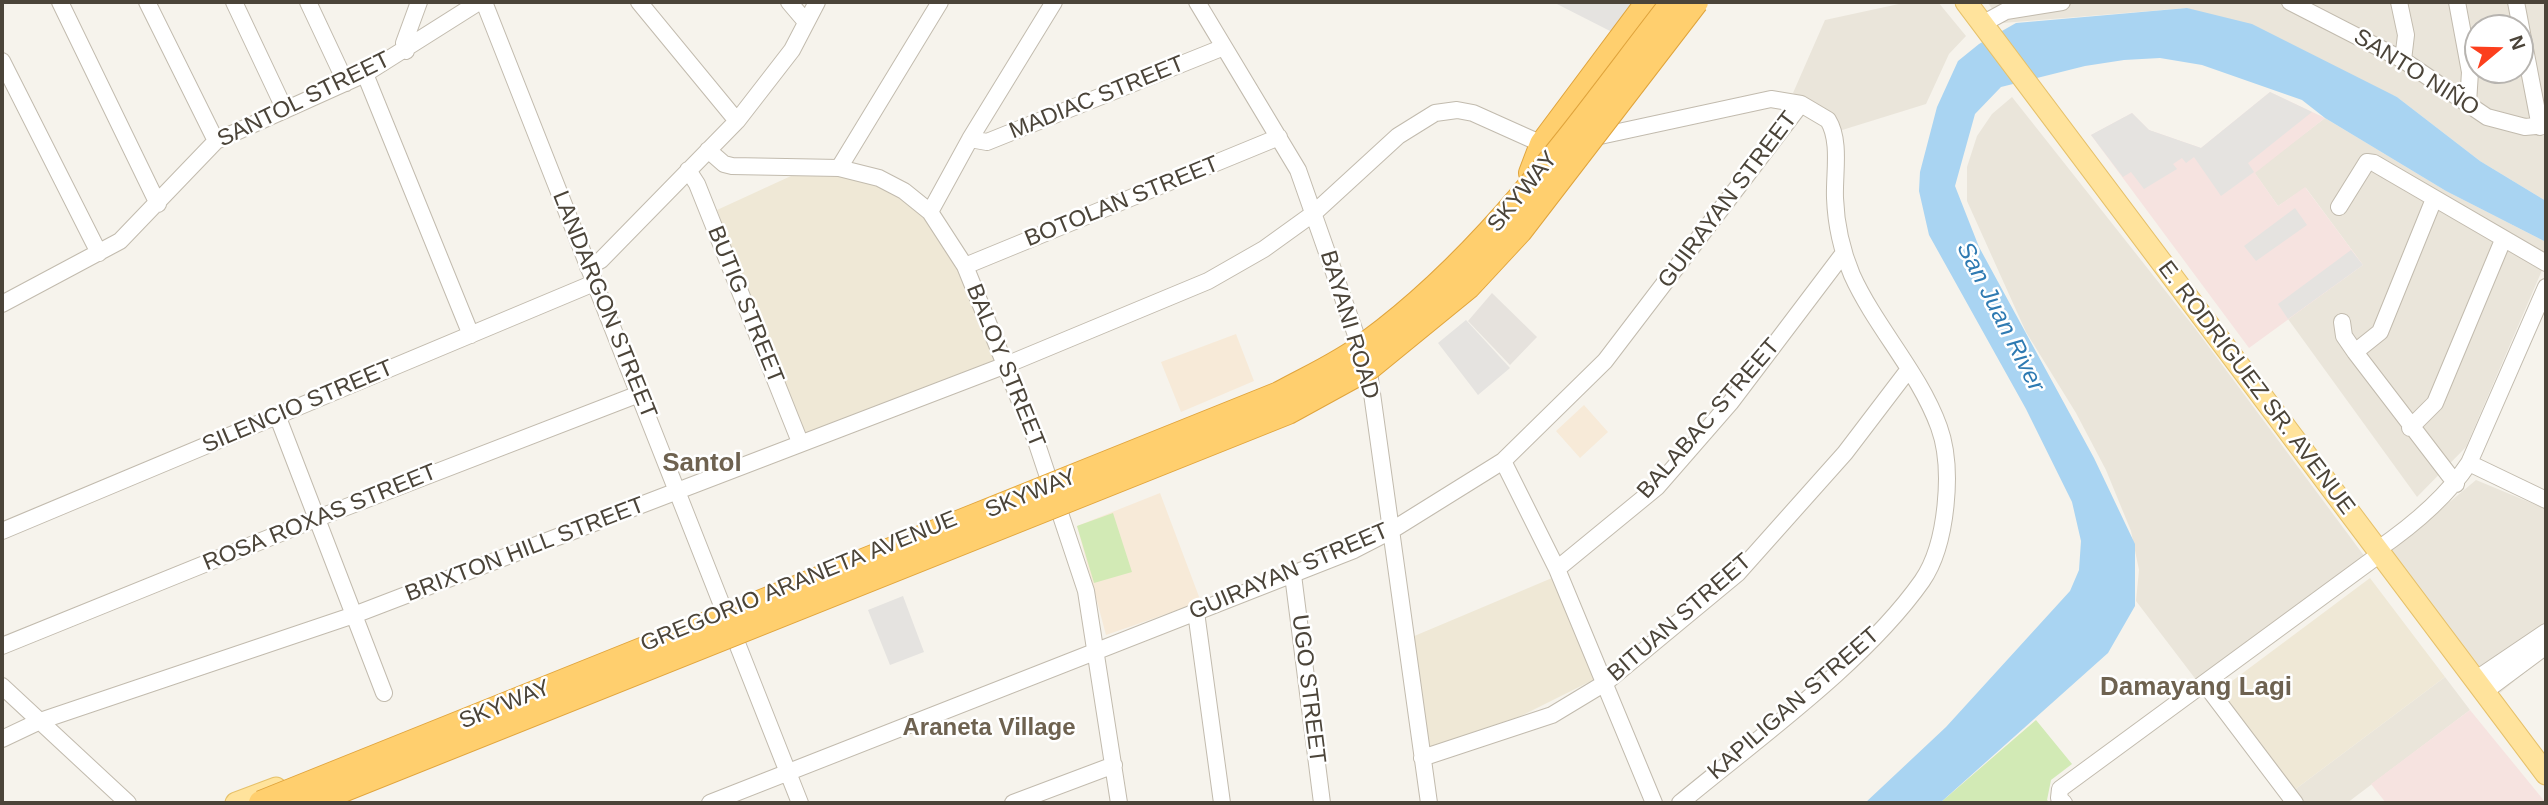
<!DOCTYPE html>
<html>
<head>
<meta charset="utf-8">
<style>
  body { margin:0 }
  #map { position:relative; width:2548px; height:805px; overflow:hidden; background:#f6f3ec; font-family:Helvetica,sans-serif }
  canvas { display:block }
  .frame { position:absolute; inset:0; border:4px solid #4b4439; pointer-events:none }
  .north { position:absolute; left:2464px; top:14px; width:70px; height:70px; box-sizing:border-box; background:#fff; border:2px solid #b7b4b0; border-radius:50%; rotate:71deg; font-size:19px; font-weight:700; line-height:28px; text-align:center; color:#4b4439 }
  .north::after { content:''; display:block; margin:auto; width:24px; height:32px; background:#fc3f1d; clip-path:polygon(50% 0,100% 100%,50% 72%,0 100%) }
</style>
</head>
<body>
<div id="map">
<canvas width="2548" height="805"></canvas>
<div class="frame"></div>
<div class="north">N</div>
</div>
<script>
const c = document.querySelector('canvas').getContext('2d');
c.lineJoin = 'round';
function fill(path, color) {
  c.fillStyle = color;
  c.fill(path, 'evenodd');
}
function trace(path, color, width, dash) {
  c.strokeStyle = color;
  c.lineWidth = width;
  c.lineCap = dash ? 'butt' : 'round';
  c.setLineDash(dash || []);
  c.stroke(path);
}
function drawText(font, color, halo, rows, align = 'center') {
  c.font = font + ' Helvetica,sans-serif';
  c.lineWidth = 5;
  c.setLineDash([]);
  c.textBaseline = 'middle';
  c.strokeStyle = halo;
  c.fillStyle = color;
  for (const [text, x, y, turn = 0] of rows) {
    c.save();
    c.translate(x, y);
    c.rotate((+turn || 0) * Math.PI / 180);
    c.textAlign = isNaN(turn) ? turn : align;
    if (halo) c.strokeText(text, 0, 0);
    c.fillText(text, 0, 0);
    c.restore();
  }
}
fill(new Path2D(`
  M 1908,2 L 1938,2 L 1966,36 L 1949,54 L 1926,104 L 1839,131 L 1838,121 L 1793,93 L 1825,20 Z
  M 1987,2 L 2546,2 L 2546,201 L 2480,161 L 2397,97 L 2187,8 L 2003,23 ZM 2478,28 L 2520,28 L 2520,70 L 2478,70 Z
  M 2012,97 L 2194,327 L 2365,557 L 2197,681 L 2136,601 L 2139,570 L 2131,531 L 2106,470 L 2076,413 L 2026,332 L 1967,201 L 1967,167 L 1977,136 L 1992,114 Z
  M 2325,118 L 2446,191 L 2546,242 L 2546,261 L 2466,447 L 2417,497 L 2288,319 L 2363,265 L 2306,188 L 2278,206 L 2254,172 Z
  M 2476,480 L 2546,509 L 2546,655 L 2500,693 L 2391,551 Z
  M 2445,677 L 2470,710 L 2347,803 L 2303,803 L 2293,791 Z`), '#eae5da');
fill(new Path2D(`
  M 1236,334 L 1254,381 L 1181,412 L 1161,362 Z
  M 1584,405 L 1608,432 L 1580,458 L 1556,431 Z
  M 1160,493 L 1201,602 L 1106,635 L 1077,526 Z`), '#f7ead8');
fill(new Path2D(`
  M 1492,293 L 1537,337 L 1510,365 L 1468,321 Z`), '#e6e2dd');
fill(new Path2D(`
  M 804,170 L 847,175 L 877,186 L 913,204 L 926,215 L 963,272 L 997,365 L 803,436 L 717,210 Z
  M 1552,578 L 1595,679 L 1521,716 L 1428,750 L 1412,637 Z
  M 2370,578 L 2445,677 L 2293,791 L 2216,693 Z`), '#efe8d6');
fill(new Path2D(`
  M 2270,92 L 2325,118 L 2255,173 L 2278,206 L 2305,187 L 2363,265 L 2249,348 L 2091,135 L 2132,113 L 2149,130 L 2201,148 Z
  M 2470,710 L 2546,803 L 2386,803 L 2371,784 Z`), '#f6e3e0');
fill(new Path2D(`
  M 1113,513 L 1132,572 L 1094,583 L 1077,526 Z
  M 2036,720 L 2072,764 L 2051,780 L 2047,800 L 2050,803 L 1940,803 Z`), '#d2eab5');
fill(new Path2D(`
  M 1553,2 L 1632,2 L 1612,32 Z
  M 2270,92 L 2312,112 L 2248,163 L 2254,172 L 2221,196 L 2194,157 L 2186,163 L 2182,158 L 2173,164 L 2177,169 L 2144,189 L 2131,172 L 2123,177 L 2091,135 L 2132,113 L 2149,130 L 2201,148 Z
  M 2295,208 L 2307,225 L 2256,261 L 2244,246 Z
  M 2351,250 L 2363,265 L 2288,319 L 2278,304 Z
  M 1466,320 L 1510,368 L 1478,395 L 1438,343 Z
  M 903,596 L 924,652 L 890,665 L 868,610 Z`), '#e5e3e0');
fill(new Path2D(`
  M 2187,8 L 2252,24 L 2397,97 L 2480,161 L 2546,201 L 2546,242 L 2446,191 L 2325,118 L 2302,100 L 2202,65 L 2160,58 L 2124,60 L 2085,66 L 2001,87 L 1975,114 L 1955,186 L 1979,247 L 2094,458 L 2135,544 L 2135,606 L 2108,653 L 1940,803 L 1865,803 L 1946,727 L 2070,591 L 2079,570 L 2081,541 L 2072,502 L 2026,409 L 1929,235 L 1919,191 L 1920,172 L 1937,107 L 1958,61 L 1979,44 L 2016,23 Z`), '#a9d4f2');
const minor = new Path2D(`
  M 60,2 L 158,204
  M 147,2 L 216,141
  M 234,2 L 285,110
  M 308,2 L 346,83
  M 484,2 L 800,803
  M 639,2 L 737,121
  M 789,2 L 806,22
  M 1197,2 L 1298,170 L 1369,372 L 1429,803
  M 2290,2 L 2403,60 L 2487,117 L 2525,127 L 2546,125
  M 2399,2 L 2406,35 L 2403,60
  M 2457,2 L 2470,72 L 2468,103
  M 2516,2 L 2540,127
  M 1982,24 L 2006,11 L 2062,2
  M 406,51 L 404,43 L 419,2
  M 2,61 L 99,253
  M 365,74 L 471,335
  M 1600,136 L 1771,99 L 1801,104 L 1828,120 C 1841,141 1834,174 1835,198 C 1836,225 1842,251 1852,275 C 1876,328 1919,372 1939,427 C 1954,468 1947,545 1922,581 C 1865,662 1757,739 1680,803
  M 970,139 L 987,142 L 1224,47
  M 708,150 L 724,164 L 732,166 L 839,168 L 879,178 L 904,191 L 930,212 L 965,266 L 1036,441 L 1086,591 L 1119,803
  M 839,168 L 940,2
  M 688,170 L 697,184 L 800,442
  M 2339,207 L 2367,162 L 2374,163 L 2546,263
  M 930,212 L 970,139 L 1054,2
  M 965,266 L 1279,137
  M 588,267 L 601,260 L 737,121 L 792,50 L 817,2
  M 2,304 L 120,241 L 216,141 L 365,74 L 479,2
  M 2342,322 L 2344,336 L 2355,352 L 2456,484
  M 2355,352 L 2380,332 L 2434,199
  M 277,415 L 384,693
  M 2410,428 L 2435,403 L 2503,240
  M 1503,461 L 1557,569 L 1654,803
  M 2469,463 L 2546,500
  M 2,531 L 594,283
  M 2377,550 C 2412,526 2446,498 2469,463 L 2546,287
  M 1557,569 L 1657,487 L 1731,402 L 1843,254
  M 1293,575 L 1322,803
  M 1196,612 L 1222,803
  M 2,646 L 318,518 L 639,394
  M 2475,680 L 2546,632
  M 2205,684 L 2295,803
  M 2,686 L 128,803
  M 2484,692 L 2546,646
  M 2,739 L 40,721 L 354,615 L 1006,365 L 1208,281 L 1264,249 L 1314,213 L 1398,136 L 1435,113 L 1457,110 L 1473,113 L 1551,148
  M 1422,758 L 1552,715 L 1605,683 L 1738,573 L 1845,453 L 1909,369
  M 710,803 L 1354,550 L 1389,532 L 1503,461 L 1605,361 L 1801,104
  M 1013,803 L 1114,765
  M 2064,803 L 2059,798 L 2060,789 L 2380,554`);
const major = new Path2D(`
  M 1966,2 L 2546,774
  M 236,803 L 276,788`);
const highway = new Path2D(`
  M 1531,173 L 1542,144 L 1648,2`);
trace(minor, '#c2bbae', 18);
trace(major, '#e6c16a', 23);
trace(highway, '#e0a43c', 26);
trace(minor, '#fff', 16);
trace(major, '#ffe39c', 21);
trace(highway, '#ffcf6e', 24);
const highwayBridge = new Path2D(`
  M 261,803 L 1279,394 C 1308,378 1340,364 1366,344 C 1492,252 1579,123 1673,2
  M 310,803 L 1288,412 L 1370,367 L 1468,287 L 1520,231 L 1696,2`);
trace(highwayBridge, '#e0a43c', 26, []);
trace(highwayBridge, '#ffcf6e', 24);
drawText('23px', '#4b4439', '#fff', [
  ["SANTO NIÑO",2416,73,32],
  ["MADIAC STREET",1097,98,-22],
  ["SANTOL STREET",304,100,-26],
  ["SKYWAY",1523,192,-51],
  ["GUIRAYAN STREET",1728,200,-53],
  ["BOTOLAN STREET",1122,202,-22],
  ["LANDARGON STREET",604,305,68],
  ["BUTIG STREET",745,305,68],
  ["BAYANI ROAD",1349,325,73],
  ["BALOY STREET",1005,366,68],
  ["E. RODRIGUEZ SR. AVENUE",2256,388,53],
  ["SILENCIO STREET",298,407,-23],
  ["BALABAC STREET",1709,419,-49],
  ["SKYWAY",1031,494,-22],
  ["ROSA ROXAS STREET",320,518,-22],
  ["BRIXTON HILL STREET",525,550,-21],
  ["GUIRAYAN STREET",1289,572,-23],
  ["GREGORIO ARANETA AVENUE",799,582,-22],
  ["BITUAN STREET",1680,618,-41],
  ["UGO STREET",1308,689,83],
  ["KAPILIGAN STREET",1794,704,-41],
  ["SKYWAY",505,705,-22]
]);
drawText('italic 24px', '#2e7ab2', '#fff', [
  ["San Juan River",2000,317,63]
]);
drawText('bold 24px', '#6e6250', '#fff', [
  ["Araneta Village",989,728]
]);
drawText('bold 26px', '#6e6250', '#fff', [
  ["Santol",702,464],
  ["Damayang Lagi",2196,688]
]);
</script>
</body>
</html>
